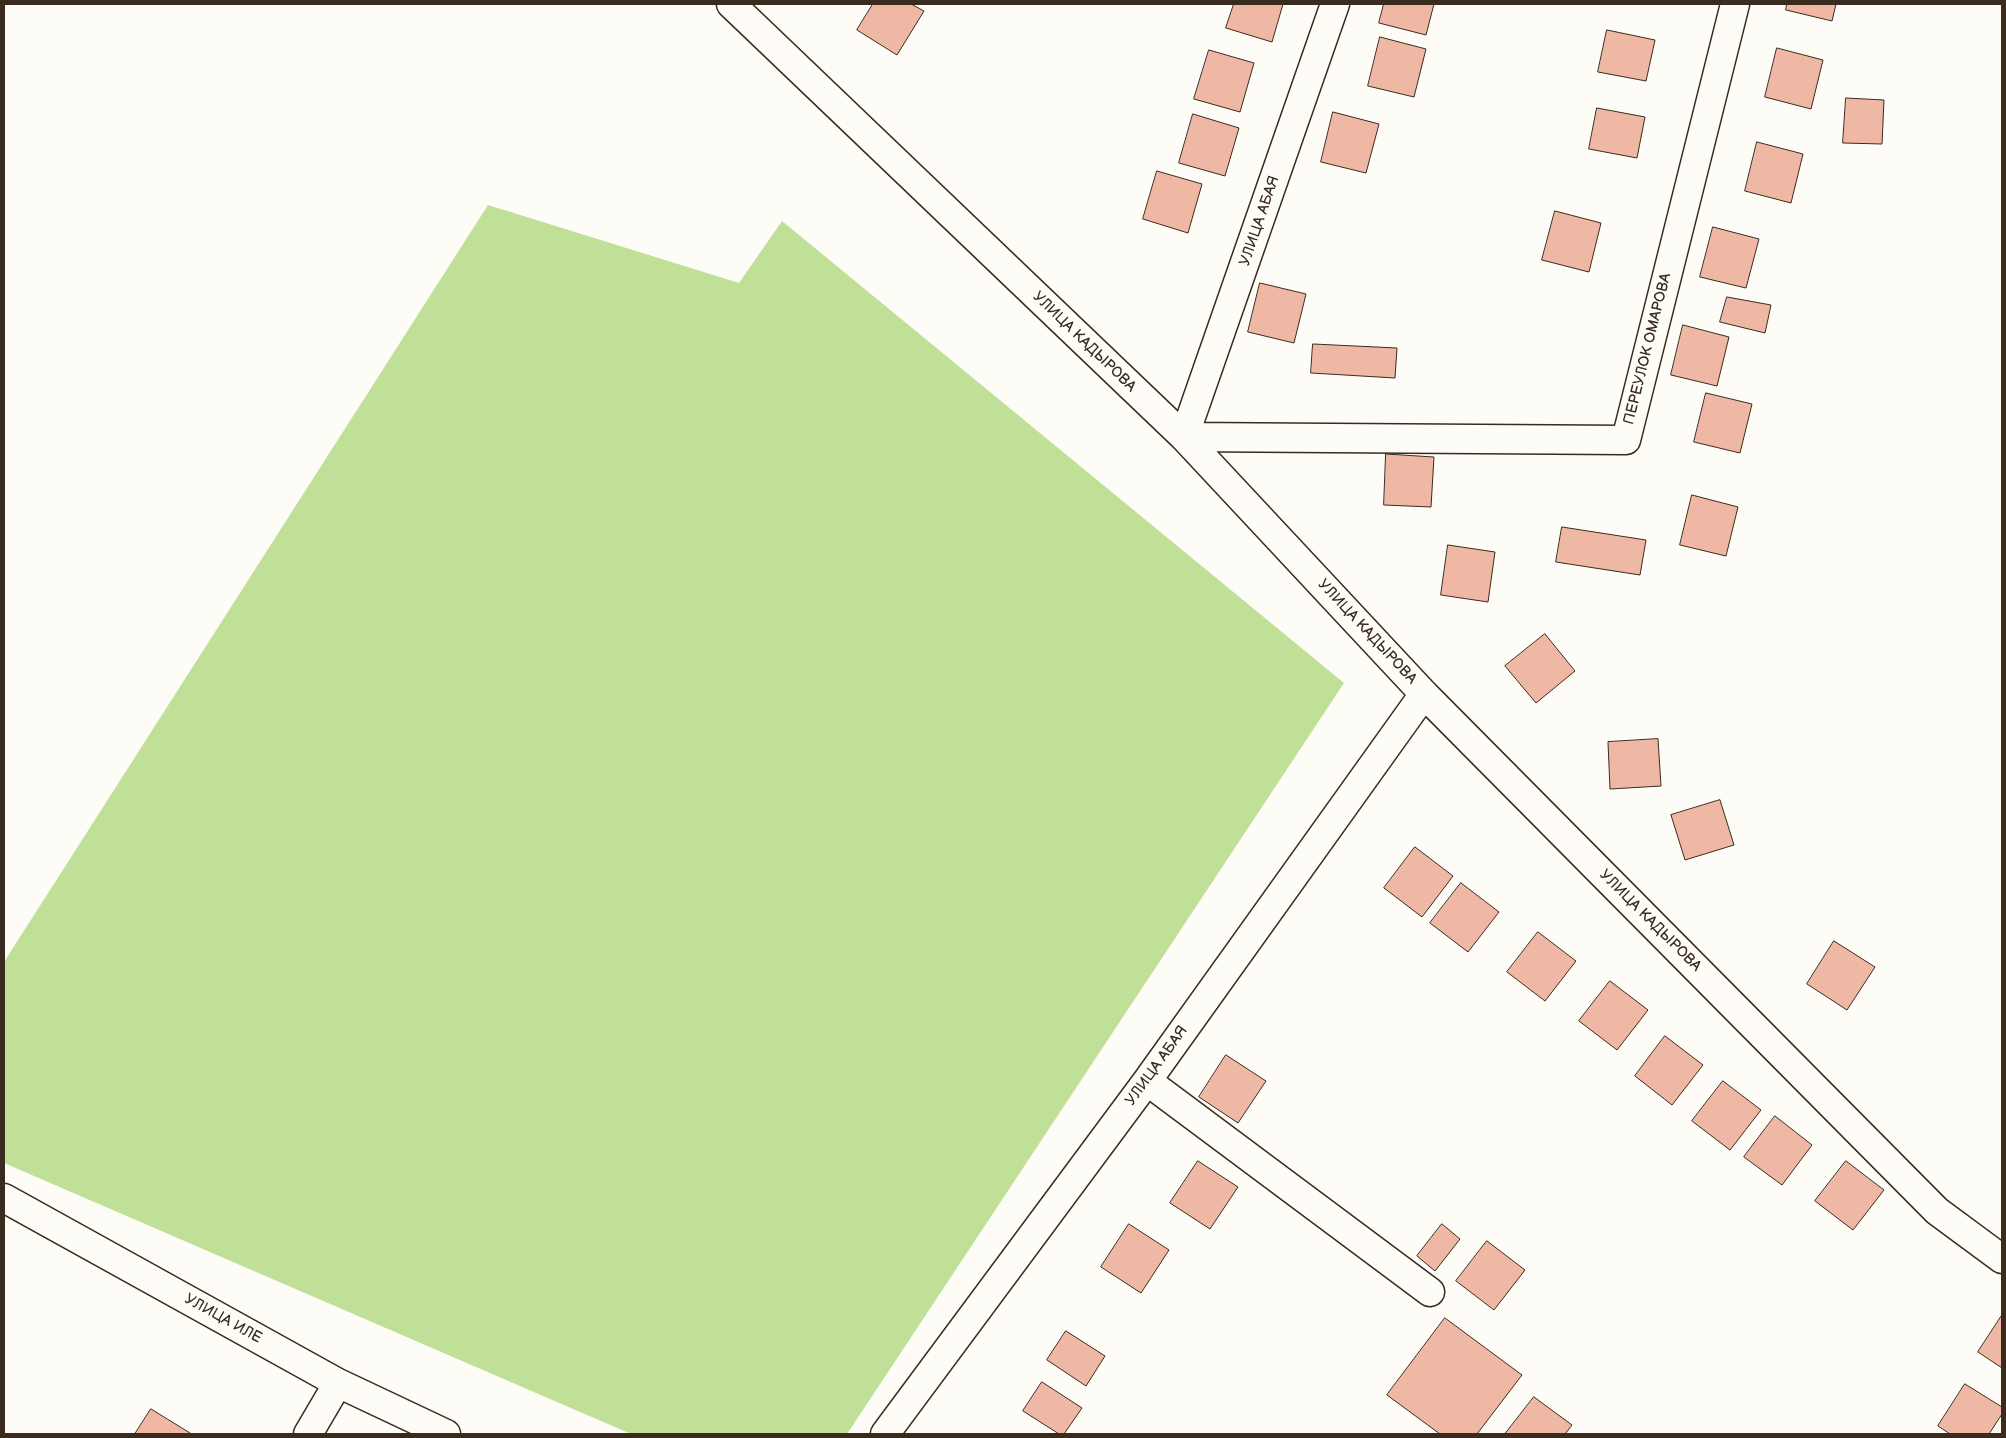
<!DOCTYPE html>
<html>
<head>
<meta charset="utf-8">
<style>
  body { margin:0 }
  #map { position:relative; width:2006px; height:1438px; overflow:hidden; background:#fdfcf7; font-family:"Balsamiq Sans",sans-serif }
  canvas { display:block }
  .frame { position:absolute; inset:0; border:5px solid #3b2a1e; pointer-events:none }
</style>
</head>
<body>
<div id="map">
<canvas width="2006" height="1438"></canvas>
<div class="frame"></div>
</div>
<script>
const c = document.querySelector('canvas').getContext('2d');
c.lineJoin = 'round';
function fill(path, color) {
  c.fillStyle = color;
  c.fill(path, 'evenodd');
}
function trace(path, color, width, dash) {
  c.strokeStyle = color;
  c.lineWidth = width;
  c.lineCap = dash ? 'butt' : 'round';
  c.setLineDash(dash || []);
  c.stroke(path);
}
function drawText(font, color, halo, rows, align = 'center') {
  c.font = font + ' "Balsamiq Sans",sans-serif';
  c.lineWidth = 4;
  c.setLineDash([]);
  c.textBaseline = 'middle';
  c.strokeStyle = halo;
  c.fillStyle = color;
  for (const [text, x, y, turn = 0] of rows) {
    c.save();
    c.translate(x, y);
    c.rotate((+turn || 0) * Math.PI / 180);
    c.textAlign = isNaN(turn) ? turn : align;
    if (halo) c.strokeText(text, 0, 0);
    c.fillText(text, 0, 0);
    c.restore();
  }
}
fill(new Path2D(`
  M 488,205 L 739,283 L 782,221 L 1344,683 L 847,1434 L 631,1434 L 4,1163 L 4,962 Z`), '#c0df97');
const building = new Path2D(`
  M 873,4 L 911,4 L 924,11 L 897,55 L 857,30 Z
  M 1234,4 L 1283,4 L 1272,42 L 1226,28 Z
  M 1384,4 L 1434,4 L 1426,35 L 1379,23 Z
  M 1787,4 L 1836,4 L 1832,21 L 1786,10 Z
  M 1607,30 L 1655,40 L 1646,81 L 1598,72 Z
  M 1380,37 L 1426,49 L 1414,97 L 1368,86 Z
  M 1777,48 L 1823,60 L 1811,109 L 1765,97 Z
  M 1209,50 L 1254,63 L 1240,112 L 1194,99 Z
  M 1846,98 L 1884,100 L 1882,144 L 1843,143 Z
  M 1597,108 L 1645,117 L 1637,158 L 1589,149 Z
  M 1333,112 L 1379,124 L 1366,173 L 1321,162 Z
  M 1193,114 L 1239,128 L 1225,176 L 1179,163 Z
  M 1757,142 L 1803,154 L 1791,203 L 1745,191 Z
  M 1157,171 L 1202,184 L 1188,233 L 1143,219 Z
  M 1555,211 L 1601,223 L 1589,272 L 1542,260 Z
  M 1713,227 L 1759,239 L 1746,288 L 1700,277 Z
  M 1260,283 L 1306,294 L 1294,343 L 1248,332 Z
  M 1727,297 L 1771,305 L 1765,333 L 1720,322 Z
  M 1683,325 L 1729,337 L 1717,386 L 1671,375 Z
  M 1313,344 L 1397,348 L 1395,378 L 1311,373 Z
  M 1706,393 L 1752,404 L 1740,453 L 1694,442 Z
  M 1386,454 L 1434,457 L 1431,507 L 1384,505 Z
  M 1692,495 L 1738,507 L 1726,556 L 1680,545 Z
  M 1562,527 L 1646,540 L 1640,575 L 1556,562 Z
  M 1448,545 L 1495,552 L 1488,602 L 1441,595 Z
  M 1545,634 L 1575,671 L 1536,703 L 1505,666 Z
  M 1658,739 L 1661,786 L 1610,789 L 1608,742 Z
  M 1720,800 L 1734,845 L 1685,860 L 1671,815 Z
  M 1415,847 L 1453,876 L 1422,917 L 1384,888 Z
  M 1461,883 L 1499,912 L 1468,952 L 1430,923 Z
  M 1538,932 L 1576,961 L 1545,1001 L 1507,972 Z
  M 1834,941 L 1875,967 L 1847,1010 L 1807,984 Z
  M 1610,981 L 1648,1010 L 1617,1050 L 1579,1021 Z
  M 1665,1036 L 1703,1065 L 1672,1105 L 1635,1076 Z
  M 1226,1055 L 1266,1081 L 1238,1123 L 1199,1097 Z
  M 1723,1081 L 1761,1110 L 1730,1150 L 1692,1121 Z
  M 1775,1116 L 1812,1145 L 1782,1185 L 1744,1157 Z
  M 1198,1161 L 1238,1187 L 1210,1229 L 1170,1203 Z
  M 1846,1161 L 1884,1190 L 1853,1230 L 1815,1201 Z
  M 1129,1224 L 1169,1250 L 1141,1293 L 1101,1267 Z
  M 1442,1224 L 1460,1239 L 1435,1271 L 1417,1256 Z
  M 1487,1241 L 1525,1270 L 1494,1310 L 1456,1281 Z
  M 2002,1315 L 2002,1368 L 1978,1352 Z
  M 1445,1318 L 1522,1375 L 1477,1434 L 1440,1434 L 1387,1395 Z
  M 1066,1331 L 1105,1356 L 1086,1386 L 1047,1360 Z
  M 1042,1382 L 1082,1408 L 1064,1434 L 1059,1434 L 1023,1411 Z
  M 1965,1384 L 2002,1407 L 2002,1414 L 1989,1434 L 1950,1434 L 1938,1426 Z
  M 1534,1397 L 1572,1425 L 1565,1434 L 1505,1434 Z
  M 151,1409 L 190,1433 L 189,1434 L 135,1434 Z`);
fill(building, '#efb8a4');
trace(building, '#3b2a1e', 1);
const minor = new Path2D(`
  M 731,4 L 1184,437 L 1424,694 L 1937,1211 L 2002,1259
  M 1335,4 L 1184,437 L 1626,440 L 1735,4
  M 1147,1081 L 1430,1292
  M 4,1198 L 338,1383 L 446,1434
  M 308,1434 L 338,1383
  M 885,1434 L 1147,1081 L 1424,694`);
trace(minor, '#3b2a1e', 31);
trace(minor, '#fdfcf7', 28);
drawText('15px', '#3b2a1e', '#fdfcf7', [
  ["УЛИЦА АБАЯ",1260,221,-71],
  ["УЛИЦА КАДЫРОВА",1084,342,44],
  ["ПЕРЕУЛОК ОМАРОВА",1648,349,-76],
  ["УЛИЦА КАДЫРОВА",1367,632,47],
  ["УЛИЦА КАДЫРОВА",1650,921,45],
  ["УЛИЦА АБАЯ",1157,1066,-54],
  ["УЛИЦА ИЛЕ",223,1319,29]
]);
</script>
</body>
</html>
